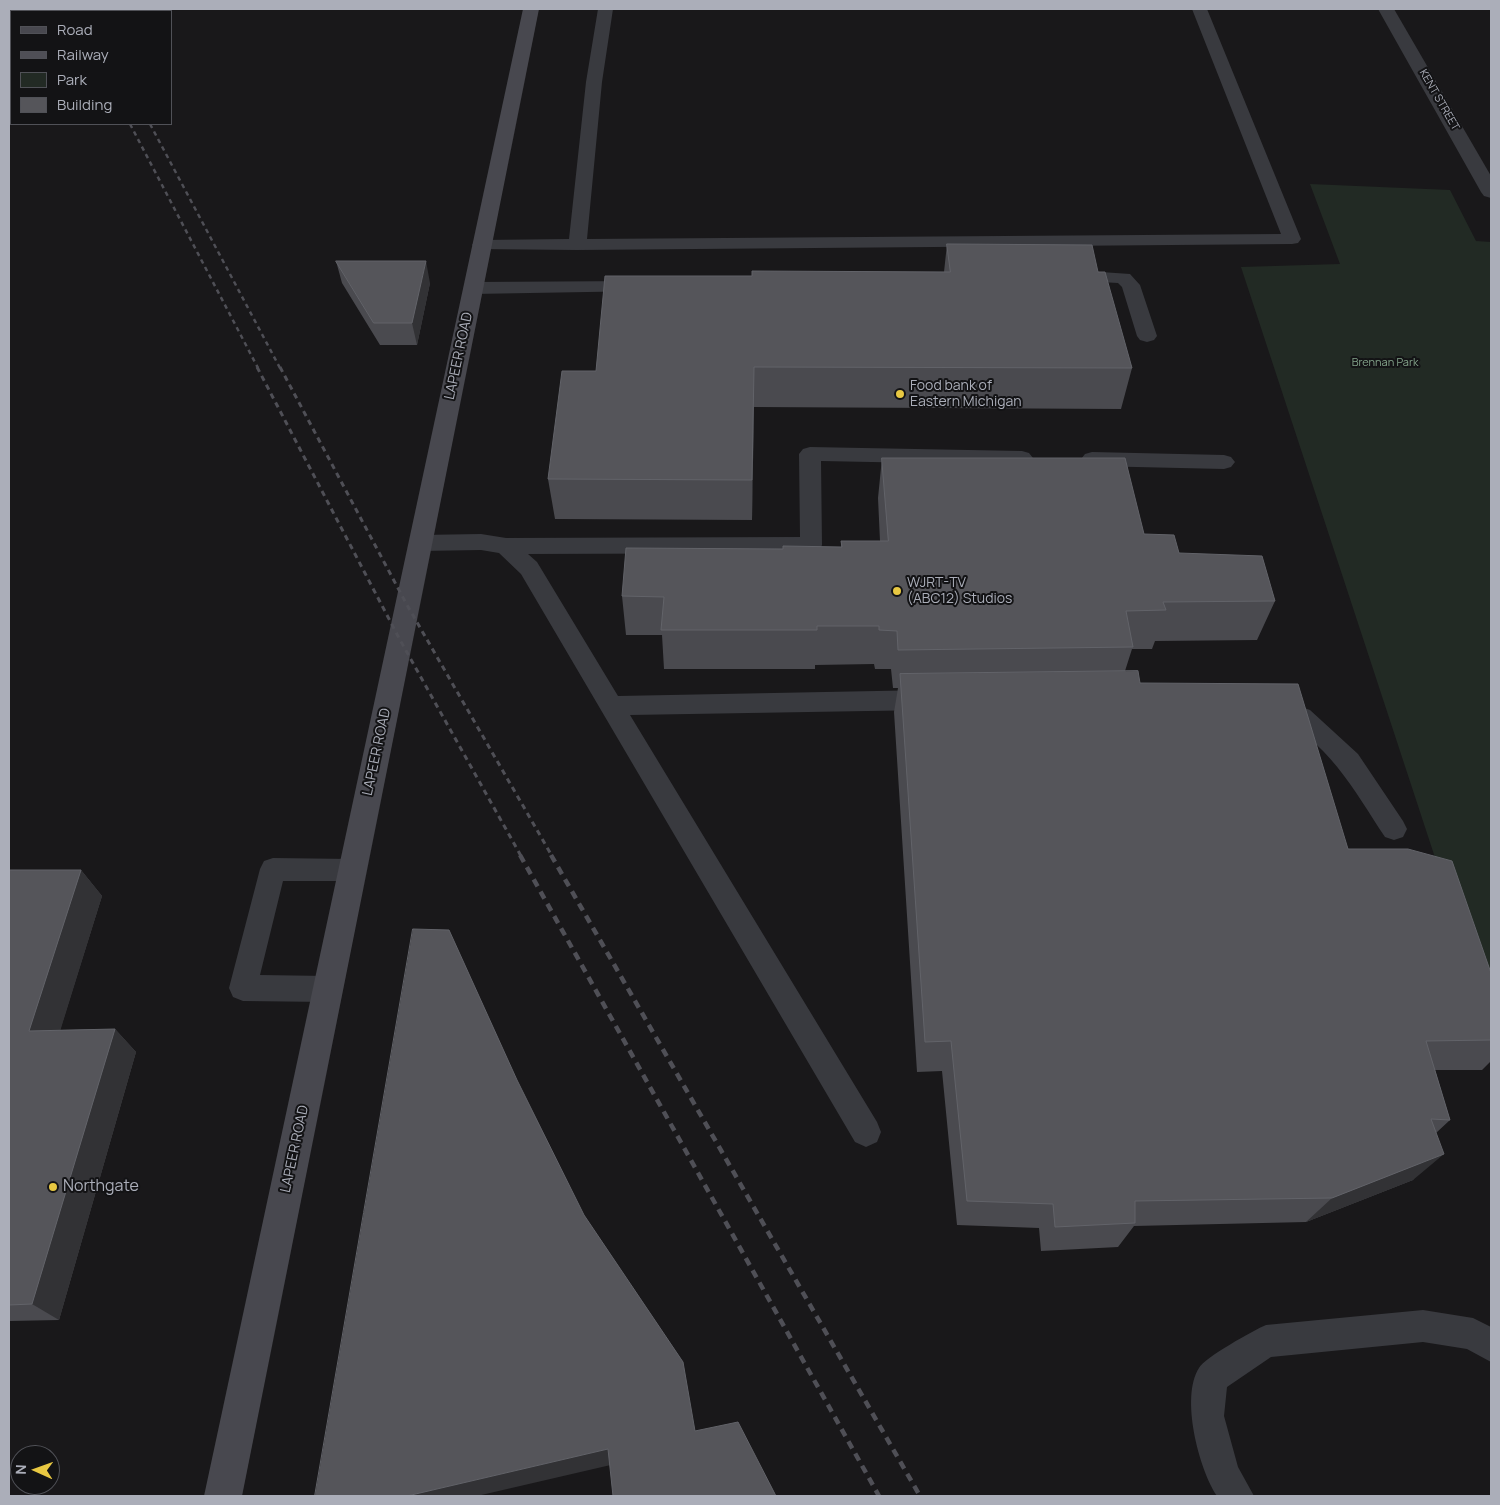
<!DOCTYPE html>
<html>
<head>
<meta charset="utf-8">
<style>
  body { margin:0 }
  #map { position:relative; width:1500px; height:1505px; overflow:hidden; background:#19181a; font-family:Manrope,sans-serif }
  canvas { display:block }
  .frame { position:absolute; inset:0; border:10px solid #abaeb9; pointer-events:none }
  .legend { position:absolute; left:10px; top:10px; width:162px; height:115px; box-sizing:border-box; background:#131315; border:1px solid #505157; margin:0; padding:6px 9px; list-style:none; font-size:15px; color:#abaeb9 }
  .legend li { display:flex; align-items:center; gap:10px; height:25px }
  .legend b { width:25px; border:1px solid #505157 }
  .north { position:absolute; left:10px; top:1445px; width:50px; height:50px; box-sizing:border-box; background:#131315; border:1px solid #505157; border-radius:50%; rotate:272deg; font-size:14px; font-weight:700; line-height:20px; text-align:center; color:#abaeb9 }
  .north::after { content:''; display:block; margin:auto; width:18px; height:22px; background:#e8c842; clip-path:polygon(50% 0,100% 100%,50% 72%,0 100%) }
</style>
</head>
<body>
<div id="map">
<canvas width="1500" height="1505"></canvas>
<div class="frame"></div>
<ul class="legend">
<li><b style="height:6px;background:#48484f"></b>Road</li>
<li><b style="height:6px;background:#4f4f56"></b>Railway</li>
<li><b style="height:14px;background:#222a24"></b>Park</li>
<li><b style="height:14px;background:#55555a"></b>Building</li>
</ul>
<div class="north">N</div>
</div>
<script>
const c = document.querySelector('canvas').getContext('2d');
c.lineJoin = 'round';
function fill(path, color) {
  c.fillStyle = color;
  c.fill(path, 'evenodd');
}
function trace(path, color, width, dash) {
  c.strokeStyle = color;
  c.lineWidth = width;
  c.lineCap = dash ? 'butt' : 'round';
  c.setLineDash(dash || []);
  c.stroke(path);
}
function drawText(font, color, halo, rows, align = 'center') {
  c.font = font + ' Manrope,sans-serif';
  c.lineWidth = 4;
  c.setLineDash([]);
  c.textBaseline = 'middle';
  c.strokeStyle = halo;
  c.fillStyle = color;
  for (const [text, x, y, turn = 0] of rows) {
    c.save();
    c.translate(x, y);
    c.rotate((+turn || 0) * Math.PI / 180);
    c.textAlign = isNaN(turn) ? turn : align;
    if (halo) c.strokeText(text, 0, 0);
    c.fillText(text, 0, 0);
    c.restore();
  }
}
fill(new Path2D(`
  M 1310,184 L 1450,190 L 1476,241 L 1491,242 L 1491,1028 L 1241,267 L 1340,264 Z`), '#222a24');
fill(new Path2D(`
  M 598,9 L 613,9 L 602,82 L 587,239 L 1281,234 L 1192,9 L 1207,9 L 1301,239 L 1298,243 L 1292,244 L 577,250 L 475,249 L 472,245 L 475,241 L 481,240 L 569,239 L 586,82 Z
  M 1072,270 L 1130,274 L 1140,285 L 1157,336 L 1154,340 L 1147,342 L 1140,340 L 1137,336 L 1122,287 L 1118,283 L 1065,280 L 1063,276 L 1065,272 Z
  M 638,281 L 645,283 L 647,287 L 645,291 L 473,294 L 466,292 L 464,288 L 466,284 L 473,282 Z
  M 810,447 L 1022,451 L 1029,453 L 1033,458 L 1029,463 L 1022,465 L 821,461 L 822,545 L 819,551 L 811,553 L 528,554 L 537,562 L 618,696 L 928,690 L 937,693 L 940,700 L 937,707 L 928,710 L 630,715 L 877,1122 L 881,1132 L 877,1142 L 866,1147 L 855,1142 L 521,574 L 499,553 L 481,550 L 420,551 L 412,549 L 409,543 L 412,537 L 420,535 L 481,534 L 506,538 L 800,537 L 799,454 L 803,449 Z
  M 1092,452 L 1224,455 L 1231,457 L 1235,462 L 1231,467 L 1224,469 L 1092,466 L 1085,464 L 1081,459 L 1085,454 Z
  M 1281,700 L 1310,710 L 1358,754 L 1403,821 L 1407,829 L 1403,837 L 1394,840 L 1385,837 C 1355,792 1326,736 1272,717 L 1269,710 L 1272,703 Z
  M 273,858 L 352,859 L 361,862 L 365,870 L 361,878 L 352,881 L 283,881 L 260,975 L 328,976 L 338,980 L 342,989 L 338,998 L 328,1002 L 243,1001 L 233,997 L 229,988 L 260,869 L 264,861 Z
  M 1423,1310 L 1473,1318 L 1491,1327 L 1491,1362 L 1467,1349 L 1423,1342 L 1271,1357 L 1227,1387 L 1224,1416 L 1238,1467 L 1254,1496 L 1217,1496 C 1199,1469 1180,1397 1199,1368 C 1204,1358 1254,1330 1266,1325 Z`), '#393a3f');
fill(new Path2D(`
  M 1378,9 L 1394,9 L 1491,176 L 1491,198 L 1484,196 L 1481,192 Z`), '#393a3f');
fill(new Path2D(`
  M 523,9 L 539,9 L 242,1496 L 204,1496 Z`), '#48484f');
trace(new Path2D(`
  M 66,9 L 68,11
  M 84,9 L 85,11
  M 130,124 L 258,368
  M 150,124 L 280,368`), '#4f4f56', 2.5, [4.5, 4]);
trace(new Path2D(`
  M 257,367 L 400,640 L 521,856
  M 280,367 L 407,605 L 552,856`), '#4f4f56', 3, [5.5, 4.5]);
trace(new Path2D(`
  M 520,855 L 879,1496
  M 551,855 L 920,1496`), '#4f4f56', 4.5, [8, 6]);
fill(new Path2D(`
  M 947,244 L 1098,272 L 1132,368 L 1121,409 L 754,407 L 752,520 L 555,519 L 548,479 L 596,371 L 752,276 L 944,272 Z
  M 336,261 L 430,283 L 417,345 L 380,345 L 342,283 Z
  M 882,458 L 1144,534 L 1179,553 L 1275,601 L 1257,640 L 1155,641 L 1152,649 L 1132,649 L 1125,671 L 1348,849 L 1491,973 L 1491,1061 L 1482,1070 L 1435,1070 L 1450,1120 L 1436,1133 L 1413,1180 L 1306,1222 L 1134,1226 L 1118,1247 L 1041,1251 L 1039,1228 L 957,1225 L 942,1071 L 917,1072 L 894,712 L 898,688 L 893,688 L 891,669 L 875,669 L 874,664 L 815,665 L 815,669 L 664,669 L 662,635 L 626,635 L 622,596 L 783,549 L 841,547 L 841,541 L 880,541 L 878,498 Z
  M 9,870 L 81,870 L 102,896 L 60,1030 L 115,1029 L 136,1052 L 59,1320 L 9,1321 Z`), '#4a4a4f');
fill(new Path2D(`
  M 426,261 L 430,283 L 417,345 L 412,323 Z
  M 754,367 L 754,407 L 752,520 L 752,480 Z
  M 81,870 L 102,896 L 53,1054 L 29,1031 Z
  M 115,1029 L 136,1052 L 59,1320 L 32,1304 Z
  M 1444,1154 L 1413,1180 L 1306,1222 L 1332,1198 Z
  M 608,1449 L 615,1464 L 477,1496 L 407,1496 Z`), '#323235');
const building = new Path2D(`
  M 947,244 L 1092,245 L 1098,272 L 1105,272 L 1132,368 L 754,367 L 752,480 L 548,479 L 562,371 L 596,371 L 605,276 L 752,276 L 752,271 L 950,272 Z
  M 336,261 L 426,261 L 412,323 L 374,323 Z
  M 882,458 L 1125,458 L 1144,534 L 1174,535 L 1179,553 L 1262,556 L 1275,601 L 1163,602 L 1166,610 L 1126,611 L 1133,647 L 898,650 L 897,631 L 879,630 L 879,626 L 817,626 L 817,630 L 661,630 L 664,597 L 622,596 L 626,548 L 783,549 L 783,546 L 842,547 L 841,541 L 888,541 Z
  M 1138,671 L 1140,683 L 1298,684 L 1348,849 L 1408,849 L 1452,861 L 1491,973 L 1491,1040 L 1426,1041 L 1450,1120 L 1431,1119 L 1444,1154 L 1332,1198 L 1135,1201 L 1135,1223 L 1055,1227 L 1053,1204 L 967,1201 L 951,1041 L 925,1042 L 900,674 Z
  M 9,870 L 81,870 L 29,1031 L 115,1029 L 32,1304 L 9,1305 Z
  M 413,929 L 449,930 L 517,1080 L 584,1215 L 683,1362 L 695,1431 L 738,1422 L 776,1496 L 613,1496 L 608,1449 L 407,1496 L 315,1496 Z`);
fill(building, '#55555a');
trace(building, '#626369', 1);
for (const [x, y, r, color] of [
  [900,394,5,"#e8c842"],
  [897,591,5,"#e8c842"],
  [53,1187,5,"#e8c842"]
]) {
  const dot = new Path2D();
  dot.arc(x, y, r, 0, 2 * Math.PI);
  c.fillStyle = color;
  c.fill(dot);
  trace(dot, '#131315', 2);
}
drawText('11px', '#abaeb9', '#131315', [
  ["KENT STREET",1439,100,60]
]);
drawText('11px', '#83a38a', '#131315', [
  ["Brennan Park",1385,363]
]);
drawText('14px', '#abaeb9', '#131315', [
  ["LAPEER ROAD",459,356,-78],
  ["LAPEER ROAD",377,752,-78],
  ["LAPEER ROAD",295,1149,-78]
]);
drawText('14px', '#abaeb9', '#131315', [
  ["Food bank of",910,386],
  ["Eastern Michigan",910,402],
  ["WJRT-TV",907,583],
  ["(ABC12) Studios",907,599]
], 'left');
drawText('16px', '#abaeb9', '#131315', [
  ["Northgate",63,1187]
], 'left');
</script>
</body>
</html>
